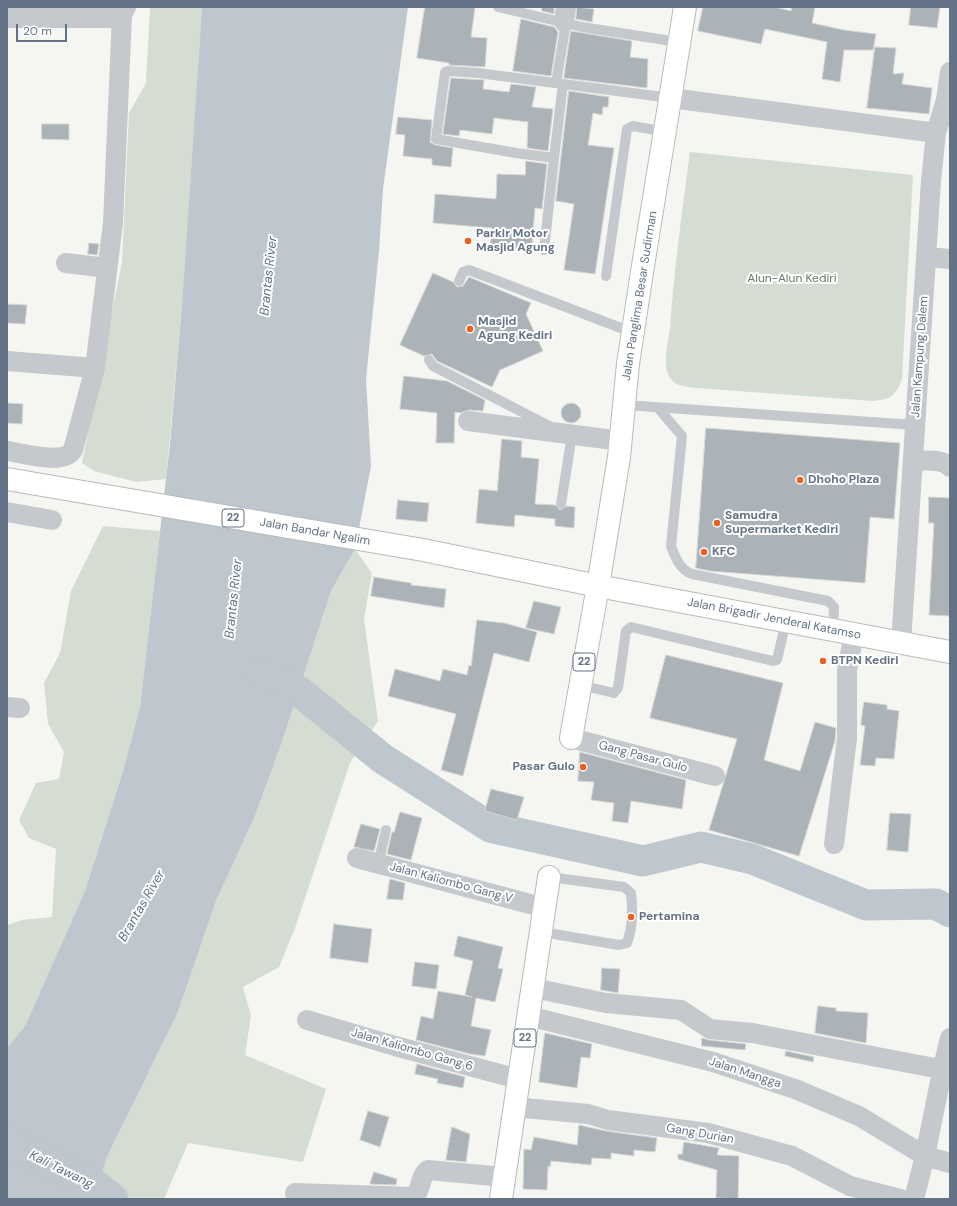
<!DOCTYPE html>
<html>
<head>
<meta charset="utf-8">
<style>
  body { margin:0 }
  #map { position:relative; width:957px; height:1206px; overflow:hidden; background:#f5f6f1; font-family:"DM Sans",sans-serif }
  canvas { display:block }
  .frame { position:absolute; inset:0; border:8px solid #637284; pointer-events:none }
  .scale { position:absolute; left:16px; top:24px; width:51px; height:18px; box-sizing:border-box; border:2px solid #637284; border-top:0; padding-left:5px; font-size:12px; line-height:14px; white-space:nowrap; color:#637284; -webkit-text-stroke:3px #fff; paint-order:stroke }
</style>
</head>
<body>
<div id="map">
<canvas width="957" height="1206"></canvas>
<div class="frame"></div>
<div class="scale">20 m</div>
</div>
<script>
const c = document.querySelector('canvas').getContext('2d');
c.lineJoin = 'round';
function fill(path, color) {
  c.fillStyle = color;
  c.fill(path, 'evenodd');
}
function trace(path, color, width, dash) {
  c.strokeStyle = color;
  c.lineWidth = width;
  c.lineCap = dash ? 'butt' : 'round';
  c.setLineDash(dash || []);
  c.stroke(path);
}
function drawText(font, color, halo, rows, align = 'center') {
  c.font = font + ' "DM Sans",sans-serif';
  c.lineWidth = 4;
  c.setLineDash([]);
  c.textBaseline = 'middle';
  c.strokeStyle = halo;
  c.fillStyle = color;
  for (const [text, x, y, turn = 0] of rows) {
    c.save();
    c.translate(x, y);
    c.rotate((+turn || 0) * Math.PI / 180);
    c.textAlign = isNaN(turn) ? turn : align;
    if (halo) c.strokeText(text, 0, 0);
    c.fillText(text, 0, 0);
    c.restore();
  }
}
fill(new Path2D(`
  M 150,7 L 202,7 L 183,295 L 166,479 L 136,482 L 94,471 L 82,463 L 122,262 L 129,113 L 146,83 Z
  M 690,152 L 913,175 L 902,379 C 895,397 891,399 873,401 L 696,388 C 686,387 672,386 668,374 C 663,362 668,342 670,329 C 674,270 682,211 690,152 Z
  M 103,526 L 160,531 L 140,707 L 123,771 L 85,891 L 25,1026 L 7,1048 L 7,925 L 22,920 L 52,917 L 56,849 L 29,838 L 19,820 L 36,783 L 59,779 L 64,752 L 48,724 L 44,683 L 60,653 L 71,591 Z
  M 355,549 L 372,573 L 364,619 L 378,721 L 350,763 L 295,928 L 279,967 L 243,987 L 251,1016 L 245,1055 L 326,1089 L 303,1162 L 188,1143 L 164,1199 L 75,1199 L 106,1159 L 178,1012 L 216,901 L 255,816 L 282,742 L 331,591 Z`), '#d5ddd2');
fill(new Path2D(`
  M 202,7 L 408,7 L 383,189 L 379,251 L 366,379 L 371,466 L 355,549 L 331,591 L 282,742 L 255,816 L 216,901 L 178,1012 L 106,1159 L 98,1187 L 85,1199 L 7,1199 L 7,1048 L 25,1026 L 85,891 L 123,771 L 140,707 L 170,444 L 182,305 Z`), '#bec7cd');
trace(new Path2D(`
  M 262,672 L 300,692 L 383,759 L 490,827 L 643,861 L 701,847 L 752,859 L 866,905 L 936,904 L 950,912
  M 7,1143 L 98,1187 L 113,1199`), '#bec7cd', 31);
const building = new Path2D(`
  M 425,7 L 475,7 L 471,37 L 487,38 L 485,67 L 449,65 L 449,63 L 417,58 Z
  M 542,7 L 554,7 L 554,14 L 542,11 Z
  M 577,7 L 594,9 L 592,22 L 576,19 Z
  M 703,7 L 774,7 L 791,11 L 792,7 L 815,7 L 812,23 L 844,30 L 876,34 L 873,50 L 844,50 L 840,82 L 822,79 L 827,42 L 765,29 L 761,44 L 698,31 Z
  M 911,7 L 940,7 L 937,28 L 909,25 Z
  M 521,19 L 554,27 L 558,32 L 551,76 L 513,71 Z
  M 571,31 L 632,41 L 630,57 L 648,59 L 647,88 L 564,78 Z
  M 875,47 L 896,48 L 893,74 L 904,73 L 902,84 L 932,88 L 929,114 L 867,108 Z
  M 451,78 L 484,80 L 483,89 L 509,92 L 511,84 L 536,87 L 532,107 L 553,109 L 548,151 L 527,148 L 528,122 L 494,118 L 492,134 L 460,130 L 459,136 L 443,134 Z
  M 569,91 L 609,97 L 608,107 L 603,107 L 602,115 L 593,113 L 588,145 L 614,148 L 595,274 L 564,270 L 574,204 L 556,201 Z
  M 398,117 L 432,120 L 430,142 L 435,145 L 453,148 L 451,167 L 432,165 L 432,159 L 403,156 L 405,135 L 396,134 Z
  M 42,124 L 69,124 L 69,140 L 42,139 Z
  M 526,161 L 547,164 L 542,209 L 535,208 L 532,244 L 527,243 L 526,251 L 490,248 L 492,228 L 433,223 L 435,194 L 496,199 L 497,174 L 525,175 Z
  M 89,243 L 99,244 L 97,255 L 88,254 Z
  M 433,273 L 453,282 L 457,287 L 463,286 L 469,277 L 531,303 L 526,314 L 543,351 L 500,370 L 492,387 L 437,361 L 432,354 L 424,356 L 400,345 Z
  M 7,304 L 27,305 L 25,324 L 7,323 Z
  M 404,376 L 447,381 L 485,400 L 483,411 L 469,410 L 460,413 L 455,412 L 454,443 L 436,443 L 437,413 L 400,409 Z
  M561 413a10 10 0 1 1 20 0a10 10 0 1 1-20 0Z
  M 7,403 L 23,404 L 22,424 L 7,423 Z
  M 706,428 L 900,443 L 894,519 L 870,517 L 865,583 L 710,571 L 696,568 Z
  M 502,439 L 522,441 L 521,457 L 539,459 L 535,504 L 555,505 L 560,510 L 567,506 L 575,507 L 574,528 L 555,526 L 555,519 L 515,515 L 514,527 L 476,523 L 479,489 L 497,491 Z
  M 929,497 L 950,498 L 950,616 L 929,615 L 934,523 L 929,523 Z
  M 398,500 L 429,503 L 427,522 L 396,519 Z
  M 374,577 L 411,583 L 411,585 L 446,589 L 444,608 L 371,596 Z
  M 534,601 L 561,607 L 554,634 L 526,628 Z
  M 477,620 L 504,623 L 537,632 L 529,662 L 494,653 L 463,776 L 441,770 L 456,714 L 388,696 L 395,669 L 440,681 L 443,669 L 467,675 L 469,665 L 471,666 Z
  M 666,655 L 783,683 L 764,760 L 800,771 L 815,722 L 836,728 L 835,741 L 799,856 L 709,830 L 737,739 L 650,718 Z
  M 864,702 L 887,705 L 887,709 L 899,711 L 894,759 L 876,758 L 875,766 L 860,765 L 865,726 L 861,725 Z
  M 580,752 L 686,780 L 682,809 L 631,801 L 628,823 L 612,821 L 614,803 L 591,800 L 594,782 L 578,781 Z
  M 491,789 L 524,797 L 517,820 L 485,811 Z
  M 400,812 L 422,818 L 411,860 L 387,854 L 392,832 L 394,832 Z
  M 890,813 L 911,814 L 908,852 L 887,850 Z
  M 361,824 L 380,829 L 374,851 L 354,847 Z
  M 390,879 L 405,883 L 403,900 L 387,899 Z
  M 334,924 L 372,929 L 368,963 L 330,958 Z
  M 458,936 L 503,947 L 498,968 L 503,969 L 495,1002 L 476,998 L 471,1026 L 491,1030 L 485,1056 L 470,1054 L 416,1040 L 421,1016 L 433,1019 L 438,991 L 472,997 L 465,995 L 473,961 L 454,956 Z
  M 415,962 L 439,965 L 436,989 L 412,986 Z
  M 602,968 L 620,969 L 618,993 L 601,990 Z
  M 818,1006 L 836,1008 L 836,1011 L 868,1013 L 866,1043 L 815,1033 Z
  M 545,1033 L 592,1044 L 590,1058 L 581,1057 L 577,1088 L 539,1082 Z
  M 702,1038 L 709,1040 L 746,1044 L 745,1050 L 702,1046 Z
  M 786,1051 L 814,1057 L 813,1062 L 785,1056 Z
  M 417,1064 L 465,1077 L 463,1088 L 437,1083 L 438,1079 L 415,1074 Z
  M 368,1111 L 389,1117 L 380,1147 L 360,1140 Z
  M 579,1125 L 606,1131 L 657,1138 L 655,1152 L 634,1150 L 634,1156 L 611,1153 L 611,1159 L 592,1158 L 591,1165 L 551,1161 L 550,1167 L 548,1166 L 547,1190 L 523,1189 L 524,1149 L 531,1150 L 534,1137 L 577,1145 Z
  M 452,1127 L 470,1134 L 466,1162 L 446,1160 Z
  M 684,1142 L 719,1148 L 717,1155 L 739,1156 L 738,1199 L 716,1198 L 717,1170 L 678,1159 L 678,1154 L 682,1154 Z
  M 374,1172 L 397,1179 L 396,1185 L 370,1184 Z`);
fill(building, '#abb2b8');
trace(building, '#d6d7d4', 1);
const secondary = new Path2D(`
  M 598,586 L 619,457 L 628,364 L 642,272 L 685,7`);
const primary = new Path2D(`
  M 598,586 L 950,652`);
const highway = new Path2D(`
  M 7,479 L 423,550 L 598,586 L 571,738
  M 501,1199 L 549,877`);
trace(secondary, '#b7bbc0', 24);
trace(primary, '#b8bbbf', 24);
trace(highway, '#b7babd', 24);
trace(new Path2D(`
  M 498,7 L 582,27 L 678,42
  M 556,83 L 566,23
  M 563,84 L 554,158 L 516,153 L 436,139 L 445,72 L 448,71 L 478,73 L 671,98
  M 544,250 L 554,158
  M 606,276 L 627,129 L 633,126 L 666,132
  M 459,281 L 463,272 L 469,270 L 634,333
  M 429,360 L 433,366 L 551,427
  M 625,405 L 915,425
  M 658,408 L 682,436 L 671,546 C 675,557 680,570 692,574 L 828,601 L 834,607 L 833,630
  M 561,504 L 572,435
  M 580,685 L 614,693 L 618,688 L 626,631 L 631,627 L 773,661 L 777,660 L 786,621
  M 378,864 L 386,830
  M 542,932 L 619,945 L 627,943 C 633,927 633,910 631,893 L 624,887 L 549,877`), '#c5c8cc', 10);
trace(new Path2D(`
  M 7,18 L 117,18 L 122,15 L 126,7
  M 564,22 L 566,7
  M 671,98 L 936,133
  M 927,257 L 950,259
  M 66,263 L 107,268
  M 7,361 L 95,368
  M 468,421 L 621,441
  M 7,451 C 24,453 63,466 73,450 L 95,368 L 113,223 L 122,15
  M 913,461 C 925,461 942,458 950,467
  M 7,512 L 52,520
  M 901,643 L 931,181 L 936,133 L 946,100 L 950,72
  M 7,707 L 20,708
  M 571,738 L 715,776
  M 834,844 L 847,738 L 847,670 L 854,634
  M 357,858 L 545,908
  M 533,988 L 606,1003 L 681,1010 L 710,1029 L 752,1033 L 940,1069 L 942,1072 L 925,1156 L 914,1199
  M 528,1016 L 713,1062 L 795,1089 L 859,1116 L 925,1156 L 950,1163
  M 307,1020 L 395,1046 L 518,1079
  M 942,1071 L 950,1038
  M 514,1107 L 588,1114 L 608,1120 L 708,1133 L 792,1156 L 850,1186 L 900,1199
  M 295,1193 L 413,1197 C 422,1192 419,1176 428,1170 L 504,1177`), '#c5c8cc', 20);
trace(secondary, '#fff', 22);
trace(primary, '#fff', 22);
trace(highway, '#fff', 22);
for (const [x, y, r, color] of [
  [468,241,4,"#e8611f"],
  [470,329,4,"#e8611f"],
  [800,480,4,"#e8611f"],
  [717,523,4,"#e8611f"],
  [704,552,4,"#e8611f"],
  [823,661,4,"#e8611f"],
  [583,767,4,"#e8611f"],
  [631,917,4,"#e8611f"]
]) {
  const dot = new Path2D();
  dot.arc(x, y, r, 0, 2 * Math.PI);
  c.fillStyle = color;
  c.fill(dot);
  trace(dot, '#fff', 1.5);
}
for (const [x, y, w] of [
  [233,518,22],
  [584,662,22],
  [525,1038,22]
]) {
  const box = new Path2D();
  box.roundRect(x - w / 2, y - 9, w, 18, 3);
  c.fillStyle = '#fff';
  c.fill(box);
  trace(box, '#637284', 1);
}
drawText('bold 11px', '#637284', null, [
  ["22",233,518],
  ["22",584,662],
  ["22",525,1038]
]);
drawText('bold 12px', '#637284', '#fff', [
  ["Parkir Motor",476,234],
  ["Masjid Agung",476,248],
  ["Masjid",478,322],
  ["Agung Kediri",478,336],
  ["Dhoho Plaza",808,480],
  ["Samudra",725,516],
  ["Supermarket Kediri",725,530],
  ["KFC",712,552],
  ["BTPN Kediri",831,661],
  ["Pasar Gulo",575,767,"right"],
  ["Pertamina",639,917]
], 'left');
drawText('12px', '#657b62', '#fff', [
  ["Alun-Alun Kediri",792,279]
]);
drawText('12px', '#637284', '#fff', [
  ["Jalan Panglima Besar Sudirman",640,296,-81],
  ["Jalan Kampung Dalem",920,357,-86],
  ["Jalan Bandar Ngalim",315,532,10],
  ["Jalan Brigadir Jenderal Katamso",774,619,11],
  ["Gang Pasar Gulo",643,757,15],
  ["Jalan Kaliombo Gang V",451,883,15],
  ["Jalan Kaliombo Gang 6",412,1050,16],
  ["Jalan Mangga",745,1073,18],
  ["Gang Durian",700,1134,10]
]);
drawText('italic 13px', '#5f7481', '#fff', [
  ["Brantas River",269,276,-84],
  ["Brantas River",234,599,-84],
  ["Brantas River",142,906,-60],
  ["Kali Tawang",61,1170,26]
]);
</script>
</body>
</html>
